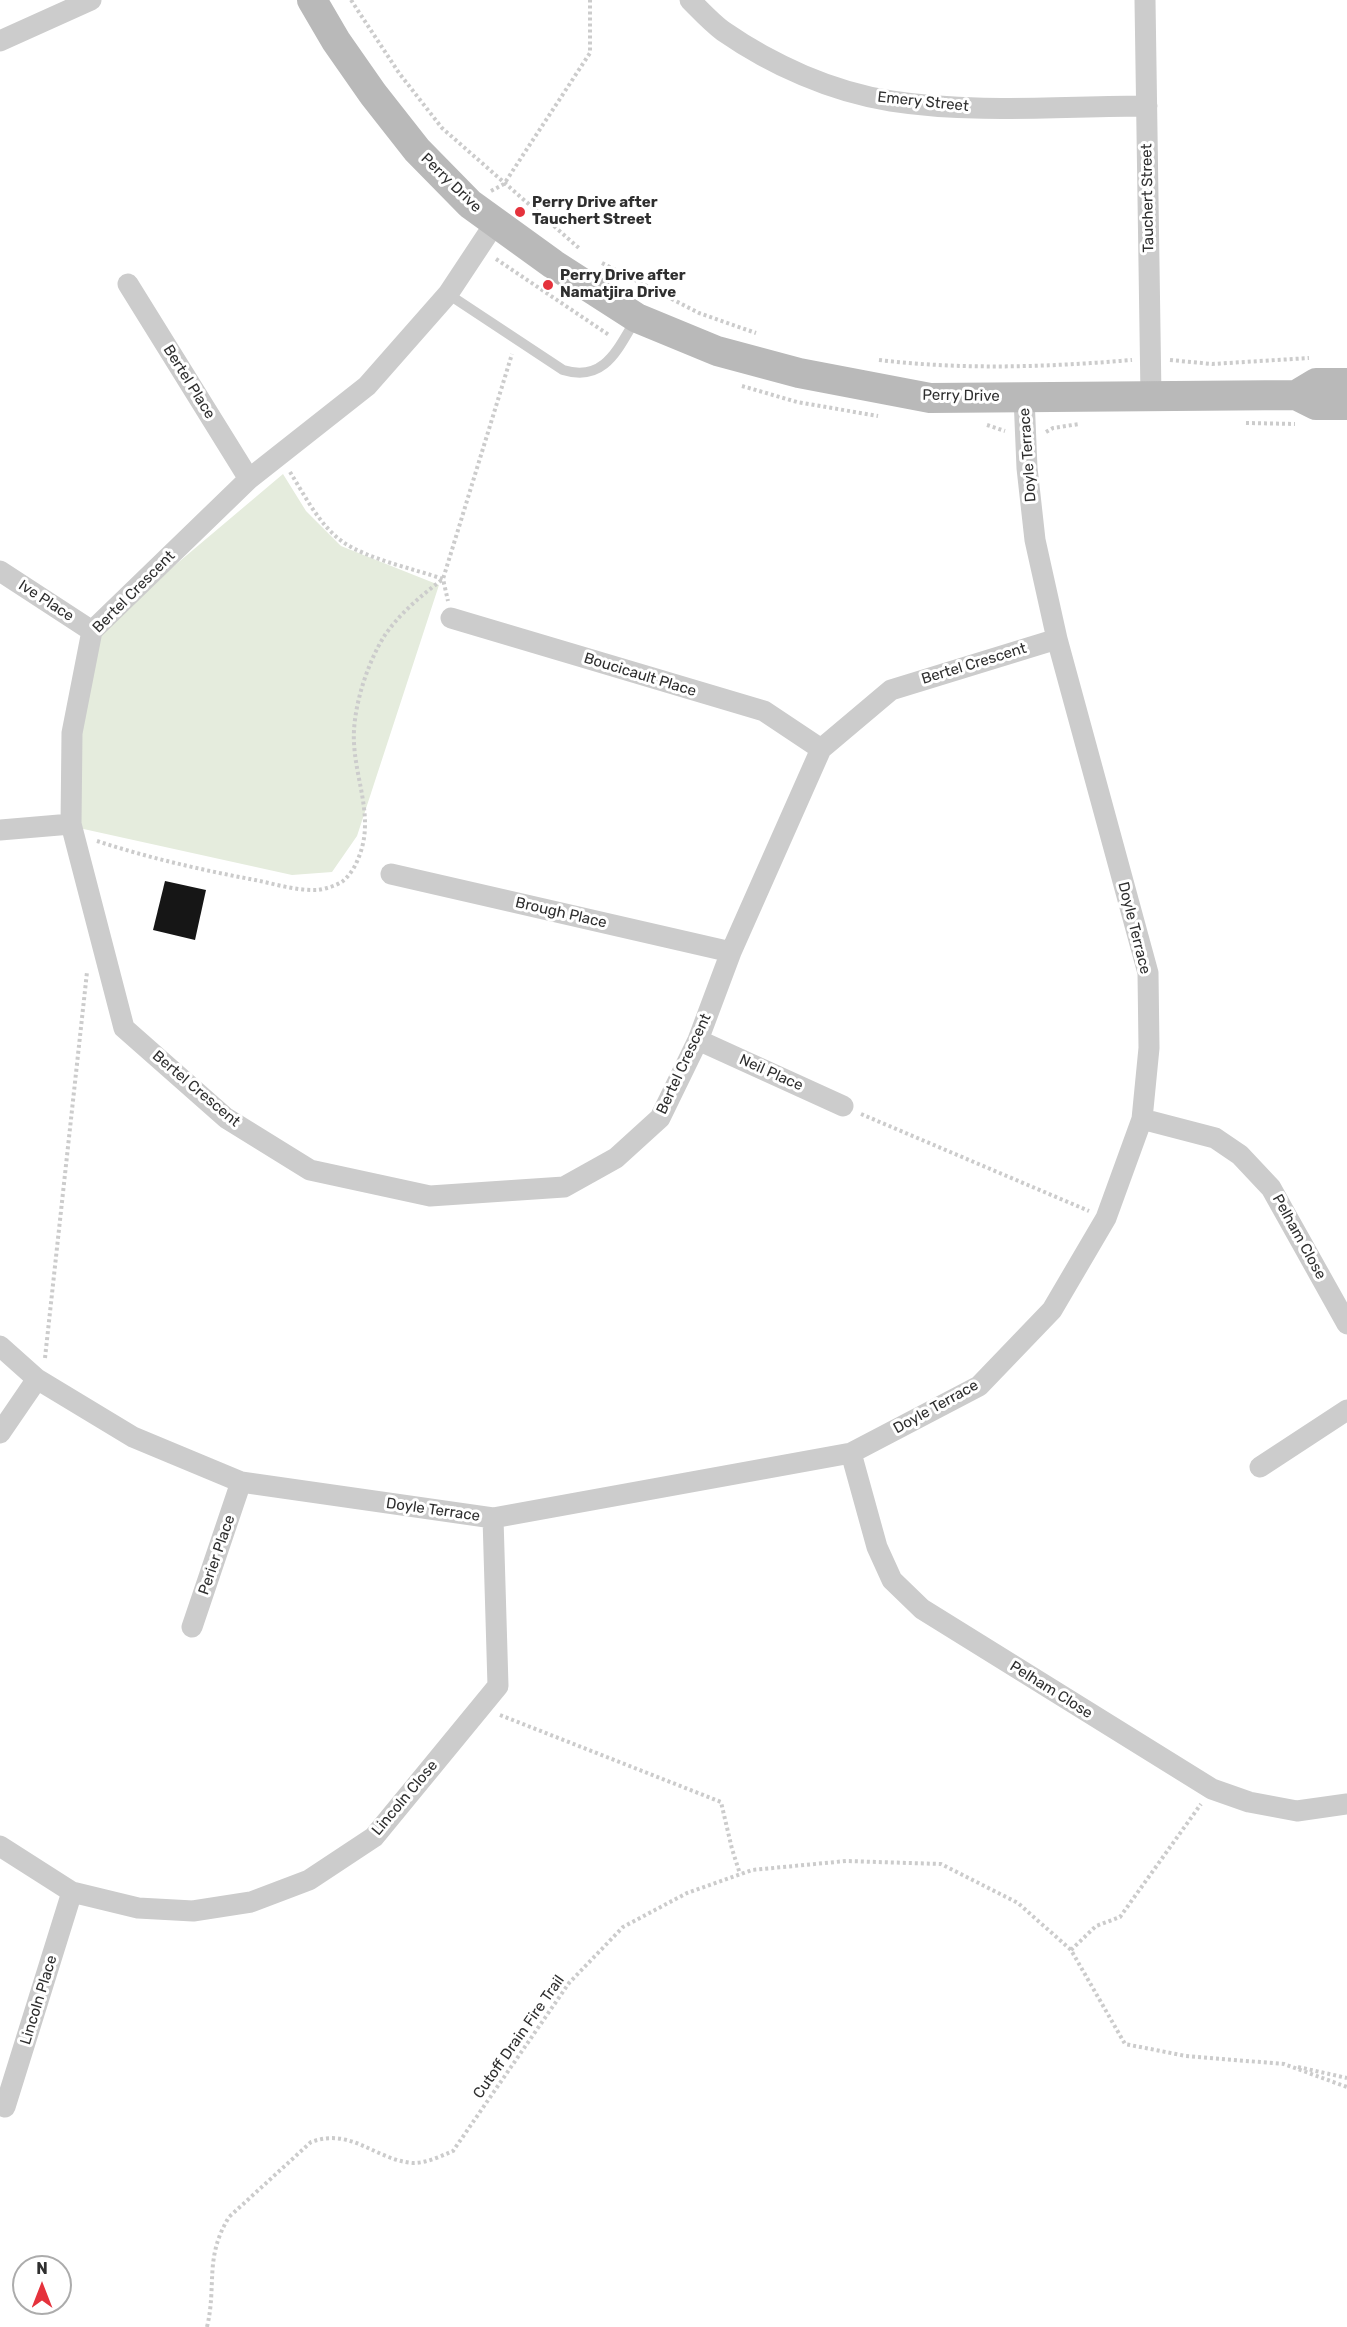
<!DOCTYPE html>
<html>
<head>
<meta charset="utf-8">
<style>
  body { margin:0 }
  #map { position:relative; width:1347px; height:2327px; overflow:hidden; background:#fff; font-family:Rubik,sans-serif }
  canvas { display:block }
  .north { position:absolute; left:12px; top:2255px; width:60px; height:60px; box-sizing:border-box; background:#fff; border:2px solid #acacac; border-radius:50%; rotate:0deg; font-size:16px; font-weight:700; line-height:24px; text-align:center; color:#2f2f2f }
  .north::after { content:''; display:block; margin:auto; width:21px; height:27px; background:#e5323c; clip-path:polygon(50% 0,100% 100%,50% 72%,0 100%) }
</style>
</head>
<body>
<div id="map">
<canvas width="1347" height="2327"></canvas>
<div class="north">N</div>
</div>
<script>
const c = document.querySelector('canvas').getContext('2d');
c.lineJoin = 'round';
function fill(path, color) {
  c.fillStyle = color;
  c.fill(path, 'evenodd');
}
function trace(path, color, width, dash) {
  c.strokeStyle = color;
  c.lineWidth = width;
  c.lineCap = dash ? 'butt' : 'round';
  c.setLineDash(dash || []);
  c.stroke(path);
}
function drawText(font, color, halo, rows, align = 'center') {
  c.font = font + ' Rubik,sans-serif';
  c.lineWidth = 6;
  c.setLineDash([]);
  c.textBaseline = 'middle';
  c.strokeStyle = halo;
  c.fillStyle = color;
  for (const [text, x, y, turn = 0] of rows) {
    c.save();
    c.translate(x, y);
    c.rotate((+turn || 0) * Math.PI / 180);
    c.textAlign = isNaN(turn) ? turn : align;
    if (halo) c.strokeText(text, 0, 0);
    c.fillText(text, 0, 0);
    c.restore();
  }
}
fill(new Path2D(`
  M 283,474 L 306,511 L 341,546 L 439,585 L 357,836 L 332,872 L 292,875 L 79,828 L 76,734 L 97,631 Z`), '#e5ecdd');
fill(new Path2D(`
  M 165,881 L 206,890 L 195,940 L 153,930 Z`), '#161616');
trace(new Path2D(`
  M 351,0 L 399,73 L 442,128 L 580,249
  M 491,191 L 504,184 L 590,53 L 590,0
  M 496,259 L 609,335
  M 602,263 L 699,313 L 756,333
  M 879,360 C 964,370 1048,367 1132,360
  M 1170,360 L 1212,364 L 1309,358
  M 742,386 L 797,402 L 878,416
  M 1246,423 L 1295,424
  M 987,425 L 1005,431
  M 1046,432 L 1053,428 L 1079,424
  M 290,472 C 305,496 320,526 343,542 C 367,559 415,569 443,579 L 448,601
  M 97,841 C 149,858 202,870 255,880 C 275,884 297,891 318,890 C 325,889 338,885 343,881 C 350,875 355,867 358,859 C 375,820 356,783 354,743 C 352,710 367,663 385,635 C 400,613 422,595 443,579 L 512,354
  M 861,1114 L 1089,1211
  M 45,1358 L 87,972
  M 500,1715 L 721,1802 L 732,1849 L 740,1874
  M 1071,1950 L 1096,1926 L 1120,1917 L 1201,1804
  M 1298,2067 L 1347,2078
  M 207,2327 C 217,2285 204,2258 229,2217 L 311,2142 C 352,2127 375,2160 413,2163 C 427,2163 441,2156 453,2151 L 569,1983 L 623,1927 L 687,1893 L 752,1870 L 846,1861 L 941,1864 L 1018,1903 L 1071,1950 L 1125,2044 L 1186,2056 L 1284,2064 L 1347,2087`), '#ccc', 4, [3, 3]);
trace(new Path2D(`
  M 448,294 L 563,370 C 605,383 618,348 636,319`), '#ccc', 10);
trace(new Path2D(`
  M 690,0 C 700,10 711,22 723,31 C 772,65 832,92 891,101 C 974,114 1063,106 1147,106
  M 1145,0 L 1151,396
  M 0,41 L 91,0
  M 495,223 L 448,294 L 367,386 L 249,479 L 92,631 L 72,733 L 71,824 L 124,1028 L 226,1118 L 310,1170 L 430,1196 L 564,1187 L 616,1158 L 660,1118 L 698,1040 L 731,952 L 821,749 L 891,690 L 1057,639
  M 128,284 L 249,479
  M 0,571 L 92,631
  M 451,618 L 764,711 L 821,749
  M 0,830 L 71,824
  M 391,874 L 731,952
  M 698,1040 L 843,1106
  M 1142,1119 L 1215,1138 L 1240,1155 L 1271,1188 L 1347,1324
  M 0,1346 L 37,1379 L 133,1437 L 241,1482 L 493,1518 L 851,1453 L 979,1386 L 1052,1310 L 1106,1218 L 1142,1119 L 1149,1048 L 1148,973 L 1057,639 L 1035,540 L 1027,468 L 1024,397
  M 0,1433 L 37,1379
  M 851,1453 L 877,1547 L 892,1580 L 922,1609 L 1212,1789 L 1249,1802 L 1297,1811 L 1347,1804
  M 1260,1467 L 1347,1410
  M 192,1627 L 241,1482
  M 0,1846 L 72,1892 L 138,1908 L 193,1911 L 251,1902 L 309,1880 L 374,1837 L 498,1686 L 493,1518
  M 5,2107 L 72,1892`), '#ccc', 21);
trace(new Path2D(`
  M 312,0 L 336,41 L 373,94 L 417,150 L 470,204 L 553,264 L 637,318 L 717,351 L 799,373 L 930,398 L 1296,395 L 1316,405 L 1347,405
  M 1296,395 L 1316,383 L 1347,383`), '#b9b9b9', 30);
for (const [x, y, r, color] of [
  [520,212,6,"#e5323c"],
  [548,285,6,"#e5323c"]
]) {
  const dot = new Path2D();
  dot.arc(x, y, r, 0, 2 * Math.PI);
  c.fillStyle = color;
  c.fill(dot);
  trace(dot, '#fff', 2);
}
drawText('15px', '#2f2f2f', '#fff', [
  ["Emery Street",923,102,6],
  ["Perry Drive",451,183,44],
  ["Tauchert Street",1148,198,-91],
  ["Bertel Place",189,382,58],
  ["Perry Drive",961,396,1],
  ["Doyle Terrace",1028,455,-94],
  ["Bertel Crescent",134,592,-45],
  ["Ive Place",46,601,33],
  ["Bertel Crescent",974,664,-17],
  ["Boucicault Place",640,675,17],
  ["Brough Place",561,913,13],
  ["Doyle Terrace",1134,928,76],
  ["Bertel Crescent",684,1064,-65],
  ["Neil Place",771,1073,24],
  ["Bertel Crescent",196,1089,40],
  ["Pelham Close",1299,1237,61],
  ["Doyle Terrace",936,1407,-29],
  ["Doyle Terrace",433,1510,8],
  ["Perier Place",217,1555,-71],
  ["Pelham Close",1051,1690,32],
  ["Lincoln Close",405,1798,-50],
  ["Lincoln Place",39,2000,-73],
  ["Cutoff Drain Fire Trail",519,2037,-55]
]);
drawText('bold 15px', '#2f2f2f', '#fff', [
  ["Perry Drive after",532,203],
  ["Tauchert Street",532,220],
  ["Perry Drive after",560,276],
  ["Namatjira Drive",560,293]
], 'left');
</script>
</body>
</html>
